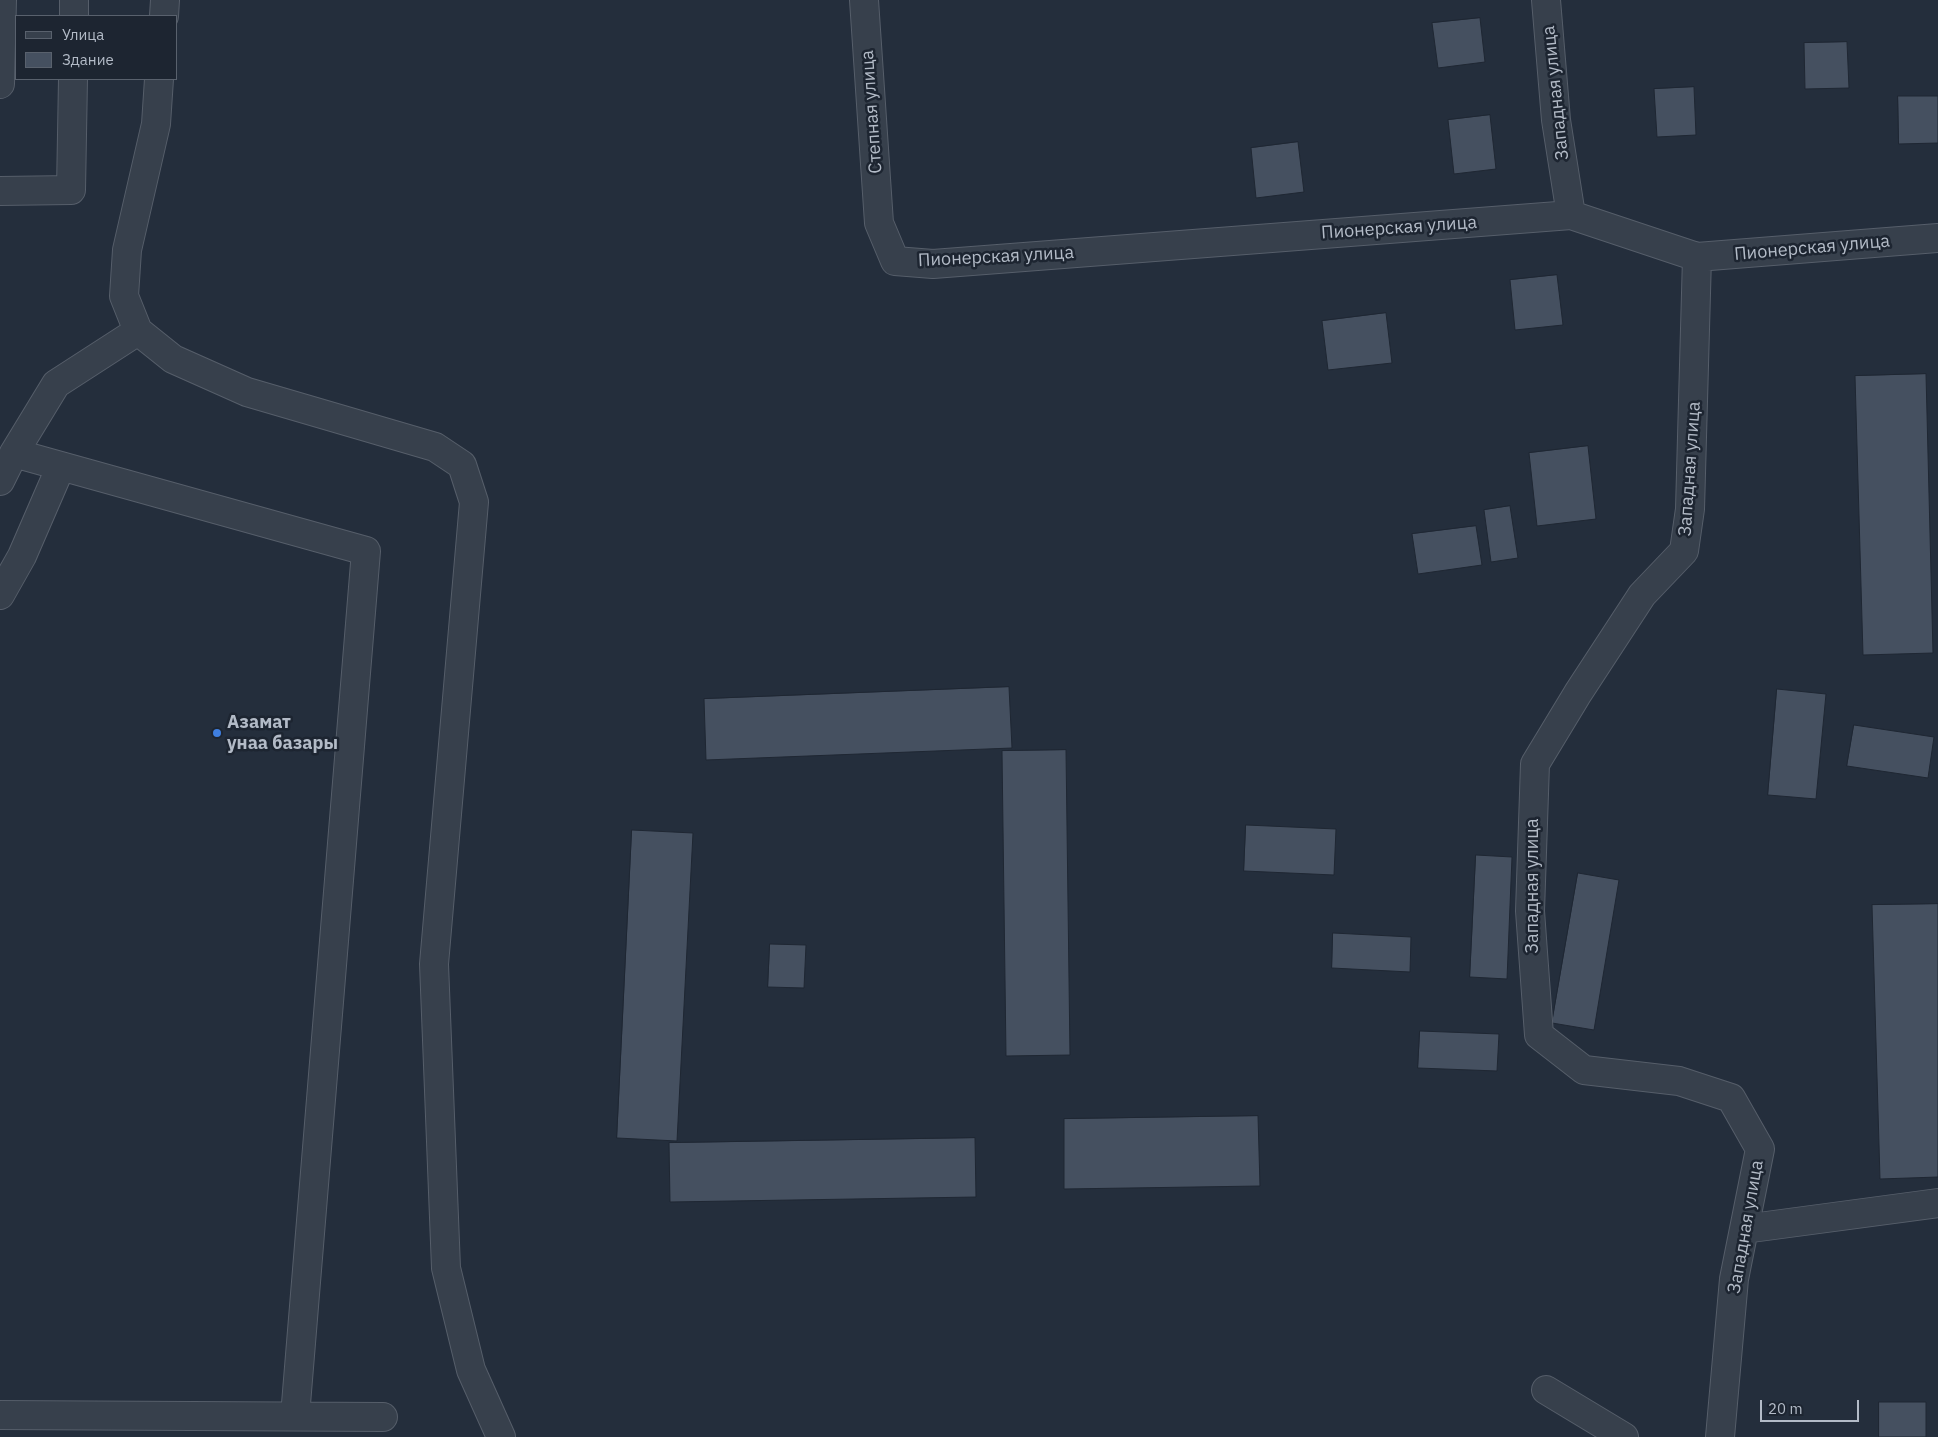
<!DOCTYPE html>
<html>
<head>
<meta charset="utf-8">
<style>
  body { margin:0 }
  #map { position:relative; width:1938px; height:1437px; overflow:hidden; background:#242e3c; font-family:"IBM Plex Sans",sans-serif }
  canvas { display:block }
  .legend { position:absolute; left:15px; top:15px; width:162px; height:65px; box-sizing:border-box; background:#1d2531; border:1px solid #59616d; margin:0; padding:6px 9px; list-style:none; font-size:15px; color:#b3bbc7 }
  .legend li { display:flex; align-items:center; gap:10px; height:25px }
  .legend b { width:25px; border:1px solid #59616d }
  .scale { position:absolute; left:1760px; top:1400px; width:99px; height:22px; box-sizing:border-box; border:2px solid #b3bbc7; border-top:0; padding-left:6px; font-size:15px; line-height:18px; white-space:nowrap; color:#b3bbc7; -webkit-text-stroke:4px #1d2531; paint-order:stroke }
</style>
</head>
<body>
<div id="map">
<canvas width="1938" height="1437"></canvas>
<ul class="legend">
<li><b style="height:6px;background:#37404c"></b>Улица</li>
<li><b style="height:14px;background:#455060"></b>Здание</li>
</ul>
<div class="scale">20 m</div>
</div>
<script>
const c = document.querySelector('canvas').getContext('2d');
c.lineJoin = 'round';
function fill(path, color) {
  c.fillStyle = color;
  c.fill(path, 'evenodd');
}
function trace(path, color, width, dash) {
  c.strokeStyle = color;
  c.lineWidth = width;
  c.lineCap = dash ? 'butt' : 'round';
  c.setLineDash(dash || []);
  c.stroke(path);
}
function drawText(font, color, halo, rows, align = 'center') {
  c.font = font + ' "IBM Plex Sans",sans-serif';
  c.lineWidth = 5;
  c.setLineDash([]);
  c.textBaseline = 'middle';
  c.strokeStyle = halo;
  c.fillStyle = color;
  for (const [text, x, y, turn = 0] of rows) {
    c.save();
    c.translate(x, y);
    c.rotate((+turn || 0) * Math.PI / 180);
    c.textAlign = isNaN(turn) ? turn : align;
    if (halo) c.strokeText(text, 0, 0);
    c.fillText(text, 0, 0);
    c.restore();
  }
}
const building = new Path2D(`
  M 1480,18 L 1485,62 L 1438,68 L 1432,23 Z
  M 1847,42 L 1849,88 L 1805,89 L 1804,43 Z
  M 1694,87 L 1696,135 L 1657,137 L 1654,89 Z
  M 1898,96 L 1938,96 L 1938,143 L 1899,144 Z
  M 1490,115 L 1496,169 L 1454,174 L 1448,120 Z
  M 1298,142 L 1304,192 L 1256,198 L 1251,148 Z
  M 1557,275 L 1563,325 L 1515,330 L 1510,280 Z
  M 1386,313 L 1392,363 L 1328,370 L 1322,321 Z
  M 1926,374 L 1933,653 L 1863,655 L 1855,376 Z
  M 1588,446 L 1596,519 L 1537,526 L 1529,453 Z
  M 1510,506 L 1518,558 L 1491,562 L 1484,510 Z
  M 1476,526 L 1482,565 L 1418,574 L 1412,534 Z
  M 1009,687 L 1012,748 L 706,760 L 704,699 Z
  M 1777,689 L 1826,694 L 1816,799 L 1768,795 Z
  M 1854,725 L 1934,737 L 1928,778 L 1847,766 Z
  M 1066,750 L 1070,1055 L 1006,1056 L 1002,751 Z
  M 1246,825 L 1336,829 L 1334,875 L 1244,871 Z
  M 632,830 L 693,833 L 677,1141 L 617,1138 Z
  M 1476,855 L 1512,857 L 1507,979 L 1470,977 Z
  M 1578,873 L 1619,880 L 1594,1030 L 1552,1023 Z
  M 1938,904 L 1938,1177 L 1880,1179 L 1872,905 Z
  M 1333,933 L 1411,937 L 1410,972 L 1332,968 Z
  M 770,944 L 806,945 L 804,988 L 768,987 Z
  M 1420,1031 L 1499,1034 L 1497,1071 L 1418,1068 Z
  M 1258,1116 L 1260,1186 L 1064,1189 L 1064,1119 Z
  M 975,1138 L 976,1197 L 670,1202 L 669,1143 Z
  M 1879,1402 L 1926,1402 L 1926,1437 L 1879,1437 Z`);
fill(building, '#455060');
trace(building, '#1f2733', 1);
const minor = new Path2D(`
  M 864,0 L 879,223 L 895,261 L 933,264 L 1571,215 L 1697,257 L 1938,238
  M 1546,0 L 1556,120 L 1571,215
  M 74,16 L 74,0
  M 164,16 L 165,0
  M 159,79 L 156,124 L 127,250 L 124,296 L 138,331 L 173,359 L 247,392 L 435,447 L 462,465 L 474,502 L 434,964 L 446,1268 L 471,1370 L 501,1437
  M 0,84 L 2,0
  M 0,191 L 71,190 L 73,79
  M 1697,257 L 1690,509 L 1684,551 L 1642,595 L 1578,693 L 1535,764 L 1530,911 L 1539,1035 L 1584,1070 L 1679,1081 L 1731,1098 L 1760,1149 L 1734,1279 L 1720,1437
  M 14,453 L 366,551 L 295,1416
  M 0,481 L 14,453 L 56,384 L 138,331
  M 0,595 L 22,556 L 61,466
  M 1744,1229 L 1938,1203
  M 1546,1390 L 1624,1437
  M 0,1415 L 383,1417`);
trace(minor, '#565e6a', 30);
trace(minor, '#37404c', 28);
for (const [x, y, r, color] of [
  [217,733,5,"#3f7fe0"]
]) {
  const dot = new Path2D();
  dot.arc(x, y, r, 0, 2 * Math.PI);
  c.fillStyle = color;
  c.fill(dot);
  trace(dot, '#1d2531', 2);
}
drawText('18px', '#b3bbc7', '#1d2531', [
  ["Западная улица",1556,93,-96],
  ["Степная улица",872,112,-94],
  ["Пионерская улица",1399,228,-4],
  ["Пионерская улица",1812,248,-5],
  ["Пионерская улица",996,257,-3],
  ["Западная улица",1690,469,-86],
  ["Западная улица",1533,886,-90],
  ["Западная улица",1746,1227,-80]
]);
drawText('bold 18px', '#b3bbc7', '#1d2531', [
  ["Азамат",227,723],
  ["унаа базары",227,744]
], 'left');
</script>
</body>
</html>
